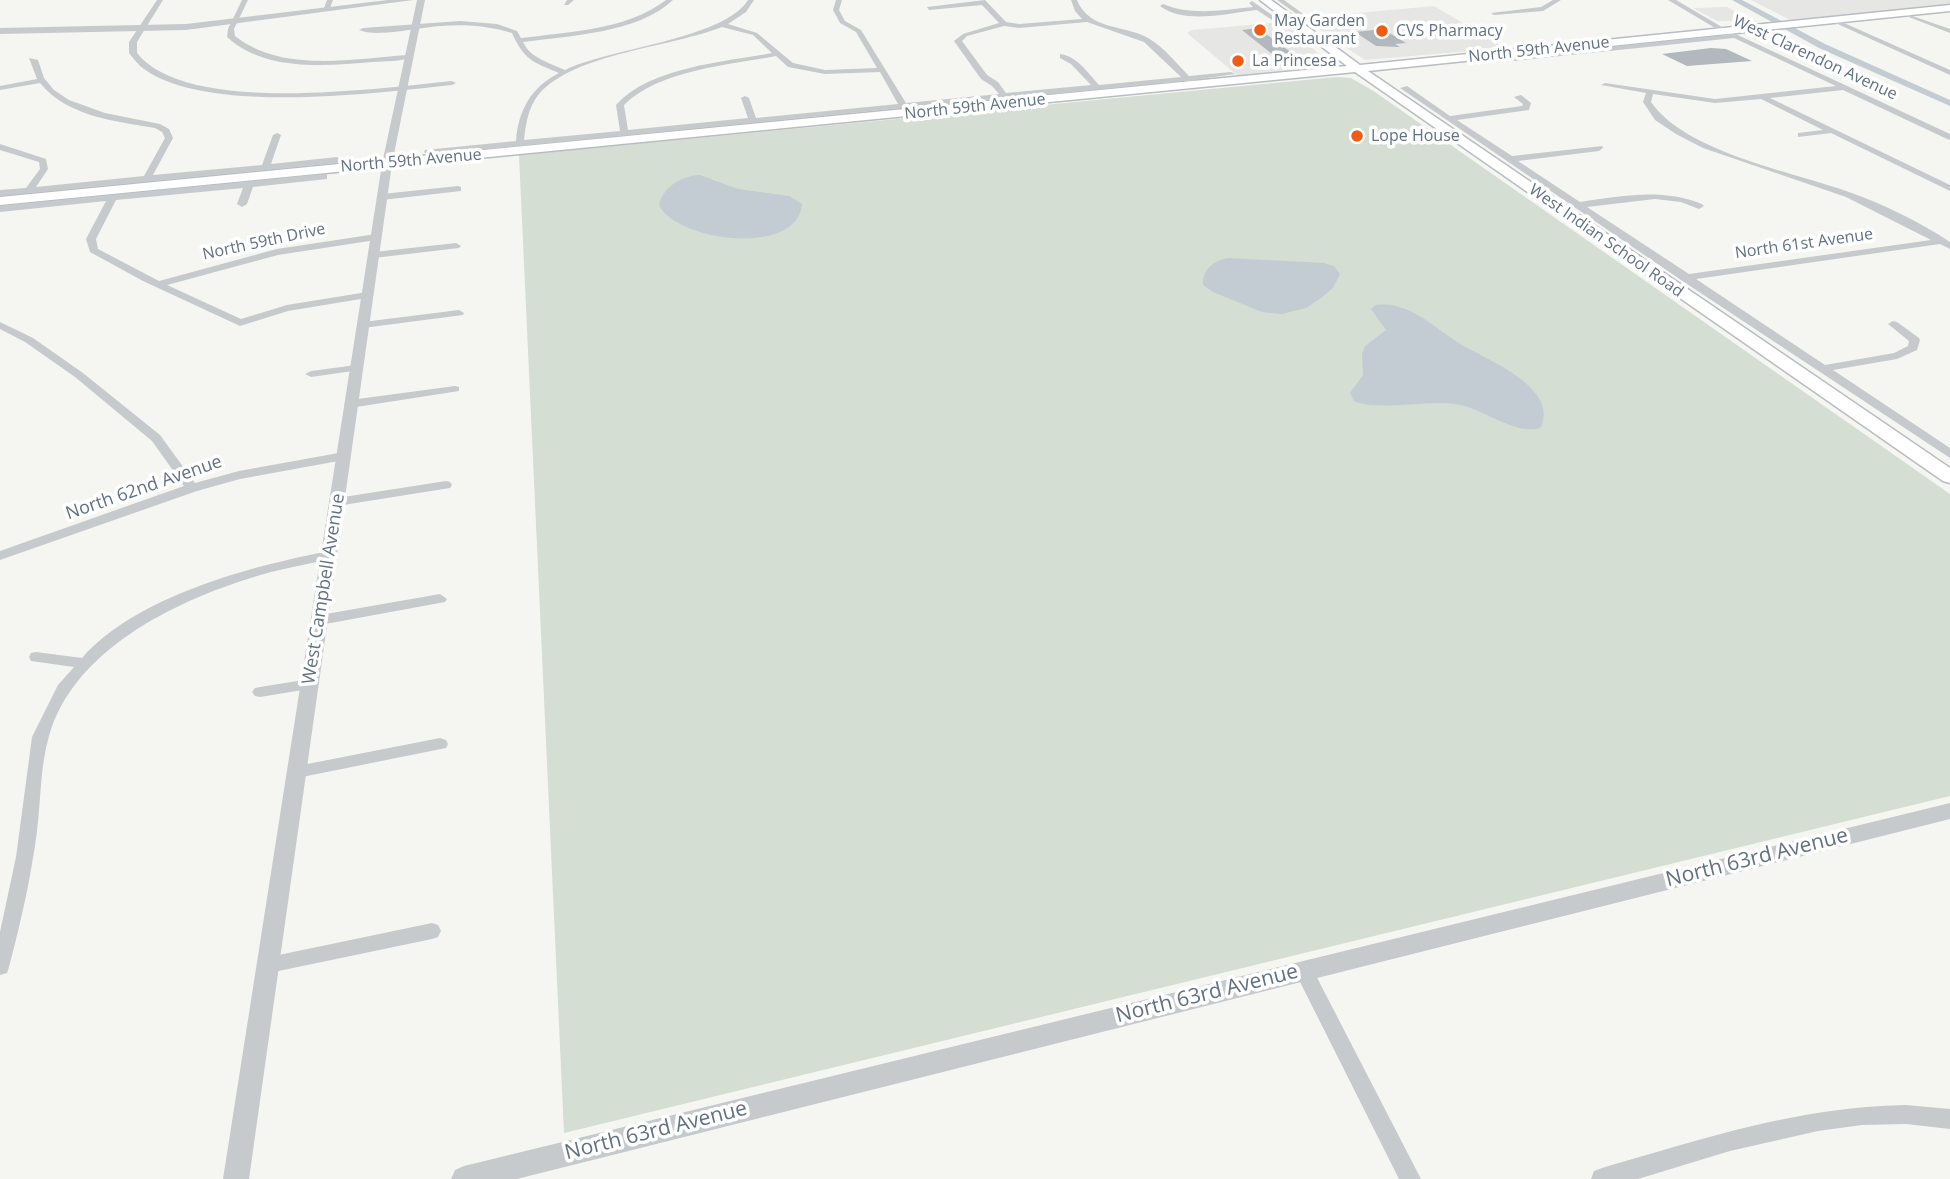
<!DOCTYPE html>
<html>
<head>
<meta charset="utf-8">
<style>
  body { margin:0 }
  canvas { display:block; background:#f5f6f1 }
</style>
</head>
<body>
<canvas width="1950" height="1179"></canvas>
<script>
const c = document.querySelector('canvas').getContext('2d');
c.lineJoin = 'round';
function fill(path, color) {
  c.fillStyle = color;
  c.fill(path, 'evenodd');
}
function trace(path, color, width, dash) {
  c.strokeStyle = color;
  c.lineWidth = width;
  c.lineCap = dash ? 'butt' : 'round';
  c.setLineDash(dash || []);
  c.stroke(path);
}
function drawText(font, color, halo, rows, align = 'center') {
  c.font = font + ' "Open Sans",sans-serif';
  c.lineWidth = 7;
  c.setLineDash([]);
  c.textBaseline = 'middle';
  c.strokeStyle = halo;
  c.fillStyle = color;
  for (const [text, x, y, turn = 0] of rows) {
    c.save();
    c.translate(x, y);
    c.rotate((+turn || 0) * Math.PI / 180);
    c.textAlign = isNaN(turn) ? turn : align;
    if (halo) c.strokeText(text, 0, 0);
    c.fillText(text, 0, 0);
    c.restore();
  }
}
fill(new Path2D(`
  M 1751,0 L 1950,0 L 1950,4 L 1790,20 Z
  M 1434,6 L 1505,48 L 1365,60 L 1302,18 Z
  M 1727,7 L 1740,14 L 1758,22 L 1740,24 L 1733,21 L 1717,21 L 1693,8 Z
  M 1283,22 L 1330,64 L 1238,76 L 1187,33 L 1192,30 Z`), '#e6e7e5');
fill(new Path2D(`
  M 1337,77 L 1351,78 L 1375,92 L 1950,494 L 1950,796 L 564,1133 L 519,155 Z`), '#d5ded2');
fill(new Path2D(`
  M 700,175 L 738,189 L 789,196 L 802,204 C 798,257 677,242 659,205 C 664,186 681,176 700,175 Z
  M 1228,258 L 1324,263 L 1334,266 L 1340,274 L 1333,288 L 1321,298 L 1306,308 L 1282,314 L 1262,312 L 1213,292 L 1203,285 C 1202,270 1214,260 1228,258 Z
  M 1376,305 C 1410,301 1435,329 1462,345 C 1488,360 1559,388 1541,427 C 1523,438 1483,410 1461,405 C 1429,399 1379,412 1354,401 L 1350,393 L 1363,375 L 1362,354 L 1365,346 L 1386,330 L 1371,309 Z`), '#c2ccd2');
fill(new Path2D(`
  M 1732,0 L 1742,0 L 1825,44 L 1950,100 L 1950,106 L 1819,48 Z`), '#c2ccd2');
fill(new Path2D(`
  M 1258,28 L 1296,56 L 1277,58 L 1242,30 Z
  M 1383,29 L 1406,43 L 1395,44 L 1400,47 L 1376,46 L 1355,32 Z
  M 1711,48 L 1726,49 L 1752,61 L 1687,66 L 1662,54 Z`), '#b1b8be');
const secondary = new Path2D(`
  M 1260,0 L 1271,0 L 1360,65 L 1950,5 L 1950,11 L 1368,71 L 1950,468 L 1950,483 L 1943,481 L 1355,72 L 0,205 L 0,197 L 1347,66 Z`);
trace(secondary, '#b8bdc2', 3);
fill(new Path2D(`
  M 157,0 L 163,0 L 137,42 L 137,53 C 187,116 378,88 452,81 L 456,83 L 452,85 C 376,93 207,115 144,69 C 138,65 134,59 129,53 L 129,42 Z
  M 242,0 L 248,0 L 234,29 L 235,36 C 282,73 351,59 407,55 L 411,57 C 401,62 385,61 373,62 C 326,66 265,72 227,37 L 228,29 Z
  M 327,0 L 333,0 L 330,8 L 327,10 L 324,8 Z
  M 567,0 L 574,0 L 568,5 L 564,5 Z
  M 666,0 L 673,0 C 639,33 568,36 523,42 C 530,58 550,63 565,70 C 610,48 724,39 748,0 L 754,0 L 746,12 L 728,24 L 757,33 L 793,63 L 825,70 L 877,68 L 856,32 L 840,23 L 833,10 L 836,0 L 842,0 L 839,10 L 845,21 L 861,30 L 906,103 L 999,94 L 992,86 L 981,79 L 954,41 L 963,34 L 999,23 L 982,5 L 929,10 L 927,7 L 985,0 L 1006,22 L 1019,24 L 1082,19 L 1075,11 L 1071,0 L 1077,0 C 1090,31 1123,24 1148,38 C 1164,47 1176,63 1189,76 L 1231,72 L 1235,74 L 1193,80 L 1195,82 L 1191,84 L 1185,81 L 909,108 L 910,110 L 906,112 L 901,108 L 428,155 L 424,152 L 425,150 L 516,141 C 518,111 531,87 559,73 C 533,62 524,60 512,33 C 489,26 466,24 441,26 C 420,27 377,38 359,30 L 363,28 L 460,21 L 497,24 L 517,31 L 521,38 C 568,32 627,30 666,0 ZM 1087,22 L 1144,42 L 1181,77 L 1099,85 C 1088,73 1077,56 1060,54 L 1060,58 L 1071,64 L 1091,85 L 1006,93 L 998,82 L 987,75 L 962,41 L 967,36 L 1004,26 L 1019,28 ZM 722,27 L 753,35 L 772,53 C 724,62 650,67 616,105 L 620,131 L 524,140 C 526,123 528,108 539,94 C 575,53 672,47 722,27 ZM 776,56 L 788,67 L 825,74 L 880,72 L 898,104 L 756,118 L 749,98 L 745,96 L 741,98 L 748,118 L 628,130 L 624,105 C 659,70 729,65 776,56 Z
  M 1277,0 L 1284,0 L 1306,16 L 1301,17 Z
  M 1553,0 L 1561,0 L 1543,11 L 1494,15 L 1491,13 L 1541,7 Z
  M 1668,0 L 1676,0 L 1727,30 L 1950,134 L 1950,140 L 1947,139 L 1843,90 L 1770,98 L 1950,185 L 1950,191 L 1831,133 L 1798,137 L 1798,133 L 1823,130 L 1761,99 L 1715,103 L 1653,94 L 1651,102 C 1687,153 1791,171 1849,192 C 1883,204 1920,222 1950,242 L 1950,249 L 1940,244 L 1696,279 L 1825,365 L 1894,353 L 1908,346 L 1909,341 L 1888,324 L 1893,321 L 1897,322 L 1919,338 L 1920,340 L 1917,350 L 1897,359 L 1833,370 L 1950,448 L 1950,458 L 1681,280 L 1400,88 L 1407,86 L 1450,116 L 1522,106 L 1523,104 L 1514,97 L 1521,95 L 1531,103 L 1529,110 L 1457,120 L 1512,156 L 1602,146 L 1603,148 L 1599,151 L 1518,161 L 1580,202 C 1623,196 1661,188 1702,204 L 1704,206 L 1699,209 L 1681,202 L 1655,199 L 1587,207 L 1689,274 L 1931,240 L 1846,197 L 1703,148 L 1676,134 L 1655,120 L 1643,102 L 1646,93 L 1601,85 L 1605,83 L 1715,99 L 1836,86 L 1734,38 L 1513,61 L 1509,59 L 1513,57 L 1727,35 Z
  M 1252,1 L 1279,20 L 1279,22 L 1275,22 L 1257,10 C 1228,13 1185,25 1160,6 L 1163,4 C 1192,16 1222,10 1253,7 L 1249,3 Z
  M 1901,12 L 1950,29 L 1950,33 L 1901,14 Z
  M 1831,19 L 1835,19 L 1950,70 L 1950,75 L 1831,21 Z
  M 29,58 L 38,60 L 44,78 L 54,90 L 69,100 L 105,113 L 160,124 L 169,129 L 173,138 L 153,175 L 262,165 L 273,135 L 277,133 L 281,135 L 271,164 L 337,157 L 341,160 L 337,163 L 0,196 L 0,190 L 26,188 L 40,169 L 39,162 L 0,150 L 0,144 L 46,159 L 48,169 L 36,187 L 144,176 L 165,138 L 162,132 L 155,128 C 115,121 68,117 40,83 L 0,90 L 0,86 L 37,79 Z
  M 324,174 L 327,175 L 327,179 L 253,187 L 247,204 L 242,207 L 237,204 L 243,188 L 116,200 L 96,239 L 98,249 L 159,281 L 277,249 L 376,234 L 381,237 L 376,240 L 278,255 L 167,285 L 241,319 L 287,305 L 367,292 L 372,295 L 367,298 L 288,311 L 240,326 L 143,281 L 90,252 L 86,239 L 106,201 L 0,212 L 0,206 Z
  M 458,186 L 461,187 L 461,191 L 382,200 L 377,197 L 382,194 Z
  M 456,243 L 461,246 L 459,248 L 374,258 L 369,255 L 374,252 Z
  M 459,310 L 464,313 L 463,315 L 363,328 L 358,325 L 363,322 Z
  M 0,322 L 33,338 L 83,373 L 160,435 L 195,483 L 239,471 L 344,452 L 350,456 L 344,460 L 240,479 L 197,491 L 0,560 L 0,551 L 184,486 L 152,441 L 75,377 L 25,342 L 0,329 Z
  M 356,365 L 360,366 L 360,370 L 311,377 L 305,374 L 311,371 Z
  M 455,386 L 459,387 L 459,391 L 350,408 L 344,404 L 350,400 Z
  M 446,481 L 450,482 L 452,485 L 450,488 L 337,506 L 331,502 L 337,498 Z
  M 329,551 L 336,555 L 334,558 C 306,565 278,569 251,578 C 173,602 73,651 49,736 C 40,767 41,800 37,831 C 31,877 21,922 9,967 L 7,973 L 0,975 L 0,932 L 16,857 L 32,737 L 58,685 L 74,667 L 31,661 L 29,657 L 31,653 L 36,652 L 82,658 C 136,596 252,566 329,551 Z
  M 440,594 L 447,599 L 445,602 L 320,625 L 313,620 L 320,615 Z
  M 310,679 L 315,680 L 318,684 L 315,688 L 260,697 L 255,696 L 252,692 L 255,688 L 260,687 Z
  M 440,738 L 446,740 L 448,744 L 446,748 L 297,778 L 291,776 L 289,772 L 291,768 L 297,766 Z
  M 432,923 L 438,925 L 441,931 L 438,937 L 432,939 L 269,973 L 262,971 L 260,965 L 262,959 L 269,957 Z
  M 1303,962 L 1310,964 L 1421,1179 L 1399,1179 L 1294,970 L 1296,964 Z
  M 1906,1105 L 1950,1109 L 1950,1129 L 1906,1124 L 1862,1125 L 1818,1131 L 1730,1151 L 1638,1179 L 1591,1179 L 1594,1171 L 1602,1168 C 1706,1138 1797,1107 1906,1105 Z`), '#c7cacd');
fill(new Path2D(`
  M 388,0 L 413,0 L 186,30 L 0,34 L 0,28 L 186,24 Z
  M 417,0 L 425,0 L 392,164 L 249,1179 L 223,1179 L 382,164 Z
  M 1950,803 L 1950,819 L 517,1179 L 451,1179 L 455,1170 L 464,1166 Z`), '#c7cacd');
fill(secondary, '#fff');
for (const [x, y, r, color] of [
  [1260,30,7,"#f35a14"],
  [1382,31,7,"#f35a14"],
  [1238,61,7,"#f35a14"],
  [1357,136,7,"#f35a14"]
]) {
  const dot = new Path2D();
  dot.arc(x, y, r, 0, 2 * Math.PI);
  c.fillStyle = color;
  c.fill(dot);
  trace(dot, '#fff', 2.5);
}
drawText('16px', '#617285', '#fff', [
  ["May Garden",1274,21],
  ["Restaurant",1274,39],
  ["CVS Pharmacy",1396,31],
  ["La Princesa",1252,61],
  ["Lope House",1371,136]
], 'left');
drawText('16px', '#617285', '#fff', [
  ["North 59th Avenue",1539,50,-6],
  ["West Clarendon Avenue",1815,58,25],
  ["North 59th Avenue",975,107,-6],
  ["North 59th Avenue",411,161,-5],
  ["West Indian School Road",1606,241,35],
  ["North 59th Drive",264,242,-12],
  ["North 61st Avenue",1804,244,-8]
]);
drawText('18px', '#617285', '#fff', [
  ["North 62nd Avenue",144,488,-19],
  ["West Campbell Avenue",324,589,-81]
]);
drawText('21px', '#617285', '#fff', [
  ["North 63rd Avenue",1757,858,-14],
  ["North 63rd Avenue",1207,994,-14],
  ["North 63rd Avenue",656,1131,-14]
]);
</script>
</body>
</html>
